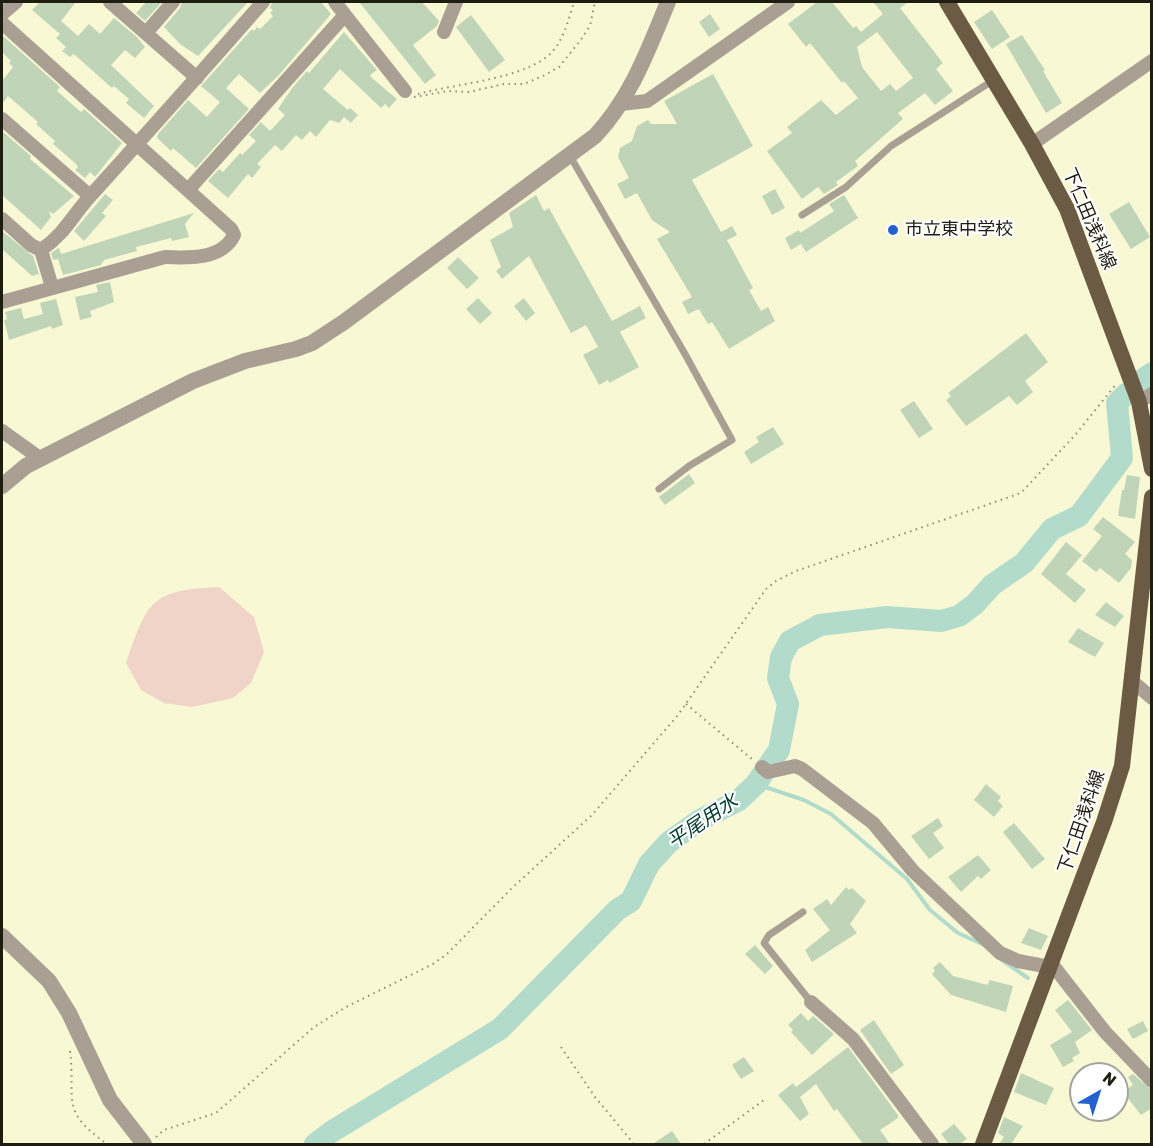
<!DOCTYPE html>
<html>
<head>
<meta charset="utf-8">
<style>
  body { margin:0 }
  #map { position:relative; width:1153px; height:1146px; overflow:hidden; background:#f8f8d5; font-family:Rubik,sans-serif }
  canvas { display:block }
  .frame { position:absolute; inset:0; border:3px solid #1d1d10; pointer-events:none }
  .north { position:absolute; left:1069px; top:1062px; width:60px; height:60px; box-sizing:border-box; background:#fff; border:2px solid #a5a59f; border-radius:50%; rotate:39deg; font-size:16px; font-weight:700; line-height:24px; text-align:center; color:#1d1d10 }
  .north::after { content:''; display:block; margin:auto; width:21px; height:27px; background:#2361ce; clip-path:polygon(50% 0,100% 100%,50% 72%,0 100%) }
</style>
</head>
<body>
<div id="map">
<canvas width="1153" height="1146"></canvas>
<div class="frame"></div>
<div class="north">N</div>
</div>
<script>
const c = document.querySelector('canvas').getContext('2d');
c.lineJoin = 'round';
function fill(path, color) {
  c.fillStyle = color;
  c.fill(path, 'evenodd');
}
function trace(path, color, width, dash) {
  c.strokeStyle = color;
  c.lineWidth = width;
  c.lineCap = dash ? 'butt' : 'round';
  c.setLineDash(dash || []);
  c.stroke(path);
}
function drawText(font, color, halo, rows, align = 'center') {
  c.font = font + ' Rubik,"Noto Sans JP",sans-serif';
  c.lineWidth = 4.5;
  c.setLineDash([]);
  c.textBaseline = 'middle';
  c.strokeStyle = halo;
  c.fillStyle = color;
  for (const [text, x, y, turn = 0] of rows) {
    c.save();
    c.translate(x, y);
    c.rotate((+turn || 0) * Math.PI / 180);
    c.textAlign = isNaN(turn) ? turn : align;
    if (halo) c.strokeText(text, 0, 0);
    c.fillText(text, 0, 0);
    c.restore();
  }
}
fill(new Path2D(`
  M 219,587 L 254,617 L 264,652 L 251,683 L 233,698 L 192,707 L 164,703 L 141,690 L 126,663 C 147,601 151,590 219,587 Z`), '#f0d4c8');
trace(new Path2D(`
  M 756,784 L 804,800 L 831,814 L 907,879 L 930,910 L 958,933 L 982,944
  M 1002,960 L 1028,978`), '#b3dbcb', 4);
trace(new Path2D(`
  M 1142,380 L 1152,373
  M 315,1144 L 331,1132 L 500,1029 L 617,910 L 631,901 L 649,864 L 669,842 L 700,820 L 739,800 L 756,784 L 779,750 L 788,704 L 778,678 L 781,657 L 790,641 L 820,625 L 887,617 L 941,621 L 959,616 L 975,604 L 992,585 L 1024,563 L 1052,529 L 1079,516 L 1122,458 L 1117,403 L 1126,394`), '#b3dbcb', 22);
fill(new Path2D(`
  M 40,2 L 76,2 L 61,21 L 78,36 L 89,24 L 100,34 L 114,18 L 137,37 L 145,47 L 135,58 L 125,50 L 111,65 L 154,106 L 144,118 L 126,103 L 129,99 L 114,86 L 112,88 L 76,56 L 73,54 L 70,57 L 62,51 L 66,47 L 56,38 L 60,34 L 32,10 Z
  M 146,2 L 162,2 L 145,21 L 136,13 Z
  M 182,2 L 248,2 L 198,56 L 180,44 L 164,27 L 180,8 Z
  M 272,2 L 321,2 L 331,14 L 279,75 L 260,93 L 239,74 L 226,88 L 249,109 L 196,168 L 173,148 L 171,151 L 157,138 L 158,134 L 188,100 L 207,117 L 220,102 L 201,86 L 252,29 L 254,31 L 257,27 L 260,29 L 273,16 L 270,13 L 273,10 L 270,8 Z
  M 359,2 L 422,2 L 439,21 L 437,26 L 413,45 L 436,75 L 425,84 Z
  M 817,2 L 832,2 L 853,28 L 856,26 L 861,32 L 883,14 L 873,2 L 908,2 L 900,8 L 943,63 L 936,69 L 953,91 L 935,105 L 925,93 L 898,113 L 903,119 L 855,161 L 858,166 L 836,182 L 838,185 L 824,194 L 818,187 L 802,199 L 767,151 L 792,133 L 787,127 L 821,100 L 836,115 L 858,98 L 844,81 L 842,83 L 810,43 L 806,47 L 788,24 ZM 877,32 L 913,78 L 896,91 L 890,84 L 881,91 L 862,67 L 857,47 Z
  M 992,10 L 1010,37 L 992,49 L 974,22 Z
  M 710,14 L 720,29 L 709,37 L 699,22 Z
  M 471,15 L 505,60 L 489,72 L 456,27 Z
  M 344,32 L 377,70 L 370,75 L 372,78 L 397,99 L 389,108 L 385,104 L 381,108 L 340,69 L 323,89 L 348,110 L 350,108 L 358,115 L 351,123 L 344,117 L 339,123 L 330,120 L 316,137 L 310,131 L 302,140 L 296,135 L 282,151 L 275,145 L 257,164 L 261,167 L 252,178 L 248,174 L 228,198 L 208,181 L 219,169 L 223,172 L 240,153 L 242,155 L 256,141 L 249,135 L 261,122 L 270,131 L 285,115 L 278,109 L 293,87 L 307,71 L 309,73 Z
  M 2,35 L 60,87 L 57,91 L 81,112 L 84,109 L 122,143 L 95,177 L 90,172 L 85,178 L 75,170 L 78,167 L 75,163 L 53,144 L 55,141 L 36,124 L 38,122 L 8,96 L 2,104 L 2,81 L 13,67 L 9,63 L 11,61 L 2,52 Z
  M 1022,35 L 1045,70 L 1043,71 L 1062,103 L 1046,113 L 1006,44 Z
  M 713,74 L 753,146 L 692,180 L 721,232 L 732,226 L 737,235 L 727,240 L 753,288 L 749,290 L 761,311 L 768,307 L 775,321 L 729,349 L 712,322 L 708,324 L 699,309 L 688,314 L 682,302 L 692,297 L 657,239 L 670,232 L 652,220 L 637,193 L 625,199 L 617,184 L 629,178 L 618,157 L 620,148 L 632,141 L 637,126 L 648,120 L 651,124 L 677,124 L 664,101 Z
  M 2,131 L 31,156 L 30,159 L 74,196 L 53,214 L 49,211 L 51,217 L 41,230 L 2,195 Z
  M 775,189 L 785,208 L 772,215 L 762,196 Z
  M 105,194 L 113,200 L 102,213 L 106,216 L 84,241 L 74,231 Z
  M 536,195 L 544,211 L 549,208 L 612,321 L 640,306 L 646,318 L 620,332 L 639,367 L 609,383 L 608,380 L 599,385 L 583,355 L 598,347 L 586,325 L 571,333 L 529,256 L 502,279 L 496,271 L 501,267 L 490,240 L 513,227 L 509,213 Z
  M 844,195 L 858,218 L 806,252 L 801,244 L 791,250 L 785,238 L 799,230 L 800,233 L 834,211 L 829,204 Z
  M 1129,202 L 1150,237 L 1131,249 L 1109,214 Z
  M 194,213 L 185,224 L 189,237 L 172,241 L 171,238 L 136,247 L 137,251 L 104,260 L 101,265 L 63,275 L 58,259 L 53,260 L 51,253 L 57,249 L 59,248 L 61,254 Z
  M 2,231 L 33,256 L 39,274 L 32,276 L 2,249 Z
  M 458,257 L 479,278 L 467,289 L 447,268 Z
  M 110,282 L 114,302 L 90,311 L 92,317 L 80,320 L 75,297 L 98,292 L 96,285 Z
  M 478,298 L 492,313 L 480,324 L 466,309 Z
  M 524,298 L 535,313 L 526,321 L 514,306 Z
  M 56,299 L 63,325 L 52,329 L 51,326 L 9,340 L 4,320 L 7,319 L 5,312 L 21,308 L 24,319 L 43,314 L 40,303 Z
  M 1026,333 L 1048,362 L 1025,381 L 1033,392 L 1017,405 L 1009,396 L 966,426 L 946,400 L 951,396 L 948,393 Z
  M 914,401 L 933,429 L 919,438 L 900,410 Z
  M 773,427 L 784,444 L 751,464 L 744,452 L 759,442 L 756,437 Z
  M 689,474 L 695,483 L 665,505 L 659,497 Z
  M 1127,475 L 1140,477 L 1135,519 L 1118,516 L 1122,490 L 1124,490 Z
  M 1103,517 L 1135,542 L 1125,554 L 1132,560 L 1131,568 L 1119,583 L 1100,568 L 1096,572 L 1082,561 L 1102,536 L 1093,529 Z
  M 1066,542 L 1082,555 L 1066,574 L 1086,590 L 1075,603 L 1041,574 Z
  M 1106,602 L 1124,616 L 1115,627 L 1095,615 Z
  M 1078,628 L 1104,643 L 1095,657 L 1068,642 Z
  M 986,784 L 1001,797 L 998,801 L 1003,806 L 994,817 L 974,800 Z
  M 938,818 L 943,826 L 933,833 L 944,848 L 929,859 L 911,836 Z
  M 1014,823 L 1045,859 L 1032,869 L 1003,832 Z
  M 978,855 L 991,870 L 981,879 L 978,876 L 961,892 L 948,877 Z
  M 846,887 L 849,890 L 852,888 L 866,901 L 850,924 L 857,933 L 812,962 L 805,950 L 830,930 L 813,909 L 827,899 L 831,905 Z
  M 1029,928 L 1048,936 L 1041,950 L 1021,943 Z
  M 755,945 L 773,966 L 765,974 L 745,954 Z
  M 940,962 L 953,976 L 988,985 L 989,980 L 1013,986 L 1006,1012 L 951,995 L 932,974 L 935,971 L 933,968 Z
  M 1068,1000 L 1092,1030 L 1075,1042 L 1080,1053 L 1072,1058 L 1074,1061 L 1063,1067 L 1050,1045 L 1072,1032 L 1055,1010 Z
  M 801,1013 L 808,1021 L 813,1016 L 834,1034 L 812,1055 L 791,1032 L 793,1030 L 788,1025 Z
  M 874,1020 L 904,1065 L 891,1074 L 860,1030 Z
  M 1143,1021 L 1148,1031 L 1133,1039 L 1127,1029 Z
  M 848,1047 L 898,1115 L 898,1118 L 880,1130 L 890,1144 L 863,1144 L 837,1109 L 834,1111 L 816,1084 L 800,1097 L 809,1114 L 800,1121 L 778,1095 L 793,1083 L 796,1087 Z
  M 744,1057 L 754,1071 L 741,1079 L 732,1065 Z
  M 1021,1073 L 1054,1088 L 1046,1105 L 1014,1092 Z
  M 1133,1074 L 1152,1090 L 1152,1108 L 1141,1115 L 1123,1092 L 1133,1085 L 1128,1077 Z
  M 1004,1117 L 1023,1126 L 1011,1144 L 999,1144 L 1004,1137 L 998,1133 Z
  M 954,1124 L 967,1139 L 960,1144 L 949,1144 L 941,1134 Z
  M 672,1131 L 681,1144 L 653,1144 Z`), '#c0d5b8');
trace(new Path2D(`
  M 418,94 C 453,84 527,79 552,52 C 564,39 569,18 574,2
  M 414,97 L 448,91 L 469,92 L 504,84 L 524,84 L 545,75 L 559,67 L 580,41 L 590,26 L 595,2
  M 686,704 L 753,760
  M 561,1047 L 595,1097 L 634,1144
  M 70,1051 C 76,1102 59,1110 107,1144
  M 156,1137 L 164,1130 L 216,1113 L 314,1027 L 346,1007 L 433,964 L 447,954 L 512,888 L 592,815 L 678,715 L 766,589 L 776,581 L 796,571 L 1021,493 L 1076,434 L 1117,383
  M 704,1144 L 764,1100`), '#8c8c74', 2, [1.5, 4.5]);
trace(new Path2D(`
  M 570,156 L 685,354 L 732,440 L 689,466 L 659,489
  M 802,215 L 846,187 L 891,146 L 992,81
  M 803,912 L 769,935 L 764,943 L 811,1002`), '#a9a093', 7);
trace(new Path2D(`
  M 110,2 L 197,78
  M 2,14 L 16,2
  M 345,15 L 405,91
  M 2,23 L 231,229 L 234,235 C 222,260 188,258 165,257 L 2,302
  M 444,32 L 456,2
  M 146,33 L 173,2
  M 621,104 L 647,101 L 788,2
  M 2,119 L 90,196
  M 1032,144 L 1152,61
  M 188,190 L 345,15 L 335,2
  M 2,219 L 31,245 L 41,250 L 52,287
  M 41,250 C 66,233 73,214 93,193 C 150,130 207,66 263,2
  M 1139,402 L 1152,394
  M 2,431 L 41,459
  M 1133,682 L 1152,698
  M 762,767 L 768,772 L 795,766 L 802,769 L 873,823 L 913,871 L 1000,953 L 1018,961 L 1055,968 L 1105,1032 L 1152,1081
  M 811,1002 L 853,1039 L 932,1144`), '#a9a093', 14);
trace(new Path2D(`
  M 2,486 L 26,466 L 193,381 L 245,361 L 296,349 L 312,343 L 344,322 L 595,136 C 631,98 648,50 668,2
  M 2,936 L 49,981 L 69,1013 L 110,1100 L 144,1144`), '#a9a093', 16);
trace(new Path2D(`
  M 947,2 L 1032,144 L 1067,209 L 1139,402 L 1152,469
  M 983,1144 L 1104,822 L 1122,766 L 1152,497`), '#6b5a44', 16);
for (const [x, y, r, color] of [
  [893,230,6,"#2361ce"]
]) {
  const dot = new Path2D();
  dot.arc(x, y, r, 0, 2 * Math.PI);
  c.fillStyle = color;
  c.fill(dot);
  trace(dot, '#fff', 2);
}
drawText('18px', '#1d1d10', '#fff', [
  ["下仁田浅科線",1089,219,67],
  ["下仁田浅科線",1082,822,-71]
]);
drawText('18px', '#1d1d10', '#fff', [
  ["市立東中学校",905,230]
], 'left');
drawText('italic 20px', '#023b2b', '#fff', [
  ["平尾用水",703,822,-34]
]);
</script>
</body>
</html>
